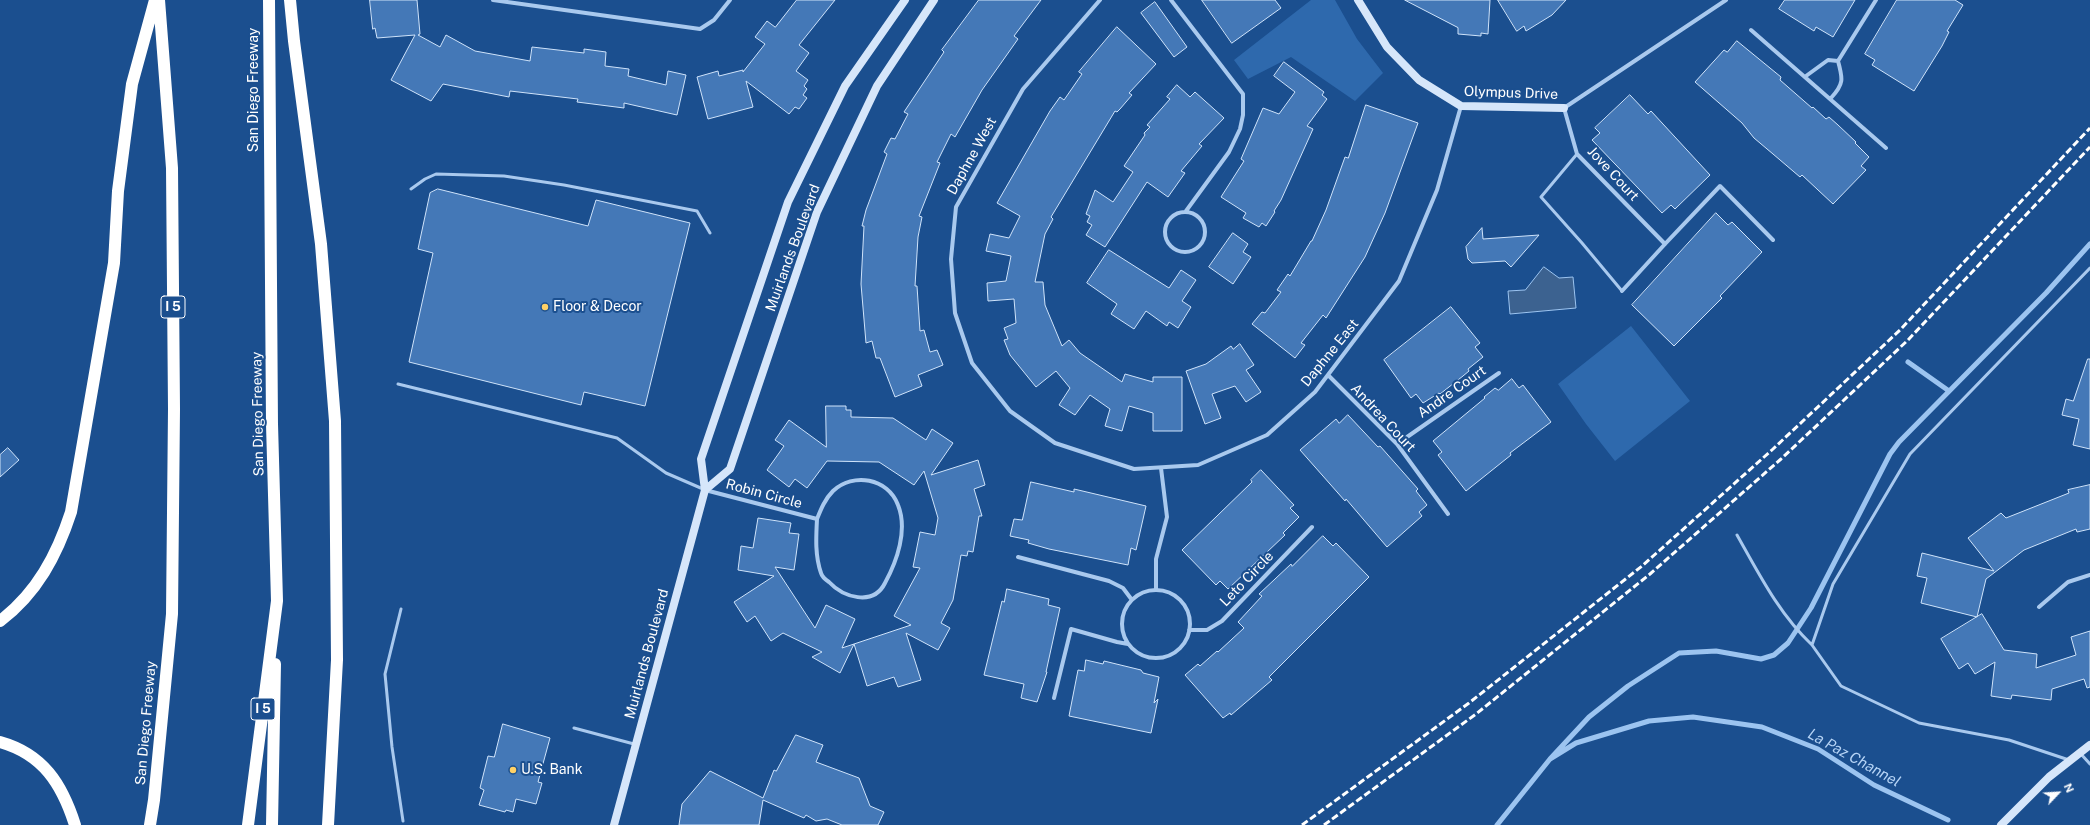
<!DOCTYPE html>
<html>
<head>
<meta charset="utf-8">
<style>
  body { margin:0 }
  #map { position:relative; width:2090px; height:825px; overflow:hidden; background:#1b4f8f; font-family:"Public Sans",sans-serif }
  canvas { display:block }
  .north { position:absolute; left:2038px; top:773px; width:40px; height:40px; -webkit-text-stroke:3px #1b4f8f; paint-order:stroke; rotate:65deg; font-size:11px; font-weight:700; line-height:16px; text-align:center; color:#fff }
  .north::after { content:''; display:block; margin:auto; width:14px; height:18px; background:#fff; clip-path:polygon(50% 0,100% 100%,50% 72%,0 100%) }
</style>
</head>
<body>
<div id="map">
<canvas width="2090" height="825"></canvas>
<div class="north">N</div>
</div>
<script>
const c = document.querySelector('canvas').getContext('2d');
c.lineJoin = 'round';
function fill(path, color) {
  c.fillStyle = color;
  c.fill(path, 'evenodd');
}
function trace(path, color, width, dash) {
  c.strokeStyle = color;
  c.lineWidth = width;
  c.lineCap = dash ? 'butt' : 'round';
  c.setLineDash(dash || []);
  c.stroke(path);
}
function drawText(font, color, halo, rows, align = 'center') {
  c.font = font + ' "Public Sans",sans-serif';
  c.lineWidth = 4;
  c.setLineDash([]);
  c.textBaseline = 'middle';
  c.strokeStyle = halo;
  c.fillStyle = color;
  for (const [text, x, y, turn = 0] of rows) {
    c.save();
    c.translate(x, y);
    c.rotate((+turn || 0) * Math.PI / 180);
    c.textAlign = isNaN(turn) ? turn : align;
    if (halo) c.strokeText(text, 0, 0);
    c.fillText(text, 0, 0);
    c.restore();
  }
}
fill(new Path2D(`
  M 1311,0 L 1335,0 L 1357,39 L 1383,73 L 1355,101 L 1291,57 L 1248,79 L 1234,60 Z
  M 1631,326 L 1690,401 L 1615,461 L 1586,424 L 1558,384 Z`), '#2e69ad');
const water = new Path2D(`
  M 1544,267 L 1559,278 L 1573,277 L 1576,308 L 1510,314 L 1508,291 L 1525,290 Z`);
fill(water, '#3c6290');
trace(water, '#9cc4f0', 1);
trace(new Path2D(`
  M 1908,362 L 1949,391
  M 1550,759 L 1589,717 L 1628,686 L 1679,653 L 1716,651 L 1761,659 L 1774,655 L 1788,643 L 1811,608 L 1890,454 L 1899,442 L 2046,293 L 2090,244
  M 1497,825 L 1550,759 L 1576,743 L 1649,721 L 1693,717 L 1762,727 L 1818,749 L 1874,785 L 1948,820`), '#9cc4f0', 5);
const building = new Path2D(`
  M 370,0 L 417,0 L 420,34 L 418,35 L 440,47 L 446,35 L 475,51 L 530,61 L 532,47 L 584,53 L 584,49 L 606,52 L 605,66 L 629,69 L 628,76 L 666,85 L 668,71 L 686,75 L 677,115 L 624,103 L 624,108 L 577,102 L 578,99 L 510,91 L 509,97 L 443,84 L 431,101 L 391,80 L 415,35 L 377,38 L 375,28 L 373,29 Z
  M 797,0 L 835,0 L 799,45 L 809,53 L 796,71 L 808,80 L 804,86 L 807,89 L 803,95 L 807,98 L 799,109 L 795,107 L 789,114 L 746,81 L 753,107 L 708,119 L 697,77 L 718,71 L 719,76 L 743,70 L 743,72 L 765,44 L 755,37 L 767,21 L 775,27 Z
  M 979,0 L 1041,0 L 1014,36 L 1018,39 L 982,90 L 955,137 L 951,134 L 937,162 L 940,163 L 919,216 L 922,217 L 918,237 L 915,286 L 917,286 L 920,331 L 924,330 L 930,352 L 937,350 L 943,365 L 918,375 L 922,386 L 895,397 L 880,358 L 876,358 L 872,341 L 866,343 L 861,284 L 864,226 L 862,226 L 866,210 L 887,154 L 884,152 L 891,138 L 895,139 L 908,114 L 904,112 L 944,52 L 942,50 Z
  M 1202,0 L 1275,0 L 1281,8 L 1232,43 Z
  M 1405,0 L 1490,0 L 1488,34 L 1481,33 L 1481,36 L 1458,34 L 1458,28 Z
  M 1498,0 L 1566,0 L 1552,15 L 1526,31 L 1524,26 L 1517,31 Z
  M 1785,0 L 1855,0 L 1833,37 L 1816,27 L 1814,31 L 1779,9 Z
  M 1897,0 L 1955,0 L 1963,5 L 1947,31 L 1949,32 L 1942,46 L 1914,91 L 1872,65 L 1875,60 L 1865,54 Z
  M 1155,2 L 1187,47 L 1174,57 L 1141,13 Z
  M 1117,27 L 1156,64 L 1129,93 L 1132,95 L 1120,109 L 1117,112 L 1115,111 L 1051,217 L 1053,219 L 1045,234 L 1035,282 L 1043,282 L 1045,305 L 1062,346 L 1069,340 L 1080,353 L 1122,382 L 1125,374 L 1153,382 L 1153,377 L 1182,377 L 1182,431 L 1153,431 L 1153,413 L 1129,406 L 1122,431 L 1105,426 L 1110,409 L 1090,395 L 1075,415 L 1059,405 L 1070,388 L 1056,371 L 1036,387 L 1010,355 L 1004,340 L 1008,339 L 1004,328 L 1016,323 L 1014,299 L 988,301 L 987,283 L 1006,281 L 1011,256 L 986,251 L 990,234 L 1009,238 L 1020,216 L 997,203 L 1050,111 L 1060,97 L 1064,100 L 1082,74 L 1079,72 Z
  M 1737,41 L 1781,77 L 1780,80 L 1812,108 L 1813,107 L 1826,119 L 1829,117 L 1838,125 L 1856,142 L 1855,143 L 1869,157 L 1861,166 L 1866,170 L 1833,204 L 1802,175 L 1800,177 L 1773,154 L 1754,138 L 1742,123 L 1695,82 L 1724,50 L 1727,52 Z
  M 1284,62 L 1324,92 L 1322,95 L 1327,99 L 1307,126 L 1313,129 L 1281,200 L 1274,211 L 1275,212 L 1266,226 L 1262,223 L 1259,227 L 1243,218 L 1246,213 L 1221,197 L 1244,161 L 1241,159 L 1263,108 L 1279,114 L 1295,92 L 1274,76 Z
  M 1177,85 L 1190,97 L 1195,92 L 1224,118 L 1199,144 L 1202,146 L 1181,171 L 1185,173 L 1168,197 L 1147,182 L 1105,247 L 1086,235 L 1092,225 L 1087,222 L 1090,216 L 1086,214 L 1095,190 L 1113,202 L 1133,172 L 1124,166 L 1145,135 L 1144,133 L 1150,127 L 1147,125 L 1170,99 L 1167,97 Z
  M 1630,95 L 1648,114 L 1651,111 L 1710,175 L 1675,209 L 1671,205 L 1662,213 L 1592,140 L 1600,133 L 1595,128 Z
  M 1366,105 L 1418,123 L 1385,213 L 1365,257 L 1326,318 L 1323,315 L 1301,343 L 1305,345 L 1295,358 L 1252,324 L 1262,312 L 1265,313 L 1281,292 L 1277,290 L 1288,274 L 1290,276 L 1311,241 L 1312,241 L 1326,210 L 1345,157 L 1348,158 Z
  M 438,189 L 588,226 L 596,200 L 690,223 L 645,406 L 584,392 L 581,405 L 409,362 L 433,253 L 418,249 L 430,193 Z
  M 1716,213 L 1728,225 L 1732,222 L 1762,252 L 1720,296 L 1722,298 L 1674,346 L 1632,305 Z
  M 1482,228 L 1483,239 L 1539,235 L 1511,267 L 1505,261 L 1472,263 L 1468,259 L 1466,247 Z
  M 1233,233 L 1248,244 L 1243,252 L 1251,257 L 1233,284 L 1209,267 Z
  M 1109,250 L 1169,288 L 1181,270 L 1196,280 L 1182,301 L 1191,307 L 1178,328 L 1169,322 L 1167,326 L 1146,311 L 1134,329 L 1111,314 L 1117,304 L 1087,283 Z
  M 1451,307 L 1480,343 L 1475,347 L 1483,357 L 1468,369 L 1469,371 L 1463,376 L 1440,394 L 1439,393 L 1423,403 L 1416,394 L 1411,398 L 1384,360 Z
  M 1240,344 L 1254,365 L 1246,370 L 1261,392 L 1246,402 L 1235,386 L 1212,394 L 1221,418 L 1205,424 L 1186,371 L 1206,364 L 1231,346 L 1233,349 Z
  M 2088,359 L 2090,359 L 2090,449 L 2073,445 L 2079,419 L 2062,415 L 2066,399 L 2073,401 Z
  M 1512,379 L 1519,388 L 1523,385 L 1551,422 L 1510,453 L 1511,455 L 1466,491 L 1438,455 L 1442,452 L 1433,441 L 1485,398 L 1484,397 L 1495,388 L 1498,390 Z
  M 826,406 L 846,406 L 846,410 L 851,410 L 851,417 L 893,418 L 926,440 L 932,429 L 953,443 L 931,475 L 978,460 L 985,485 L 974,489 L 982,516 L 979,516 L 973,552 L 968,551 L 967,556 L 961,555 L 953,600 L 941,623 L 950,628 L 938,650 L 906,633 L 921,680 L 898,687 L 894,677 L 867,686 L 854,644 L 840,673 L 812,657 L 822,652 L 783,633 L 771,641 L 755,616 L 747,622 L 734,602 L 774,576 L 738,570 L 741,546 L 753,548 L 758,518 L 791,523 L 789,533 L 799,534 L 794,570 L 775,567 L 815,628 L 826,605 L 855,619 L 842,648 L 911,625 L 894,616 L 920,568 L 913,567 L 920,532 L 935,535 L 938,518 L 924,471 L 914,485 L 879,462 L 827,461 L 807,488 L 795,479 L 789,487 L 767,470 L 784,446 L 775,440 L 789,420 L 826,447 Z
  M 1348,415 L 1378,447 L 1380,446 L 1418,489 L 1416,491 L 1427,505 L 1419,512 L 1422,516 L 1387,547 L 1346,499 L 1345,501 L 1300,450 L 1336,419 L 1339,423 Z
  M 8,448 L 19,460 L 0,477 L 0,455 Z
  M 1261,470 L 1294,505 L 1290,508 L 1299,517 L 1283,533 L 1285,535 L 1228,589 L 1220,581 L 1216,585 L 1182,550 L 1252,482 L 1251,480 Z
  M 1031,482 L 1074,492 L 1074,489 L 1146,506 L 1136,550 L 1131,548 L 1128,565 L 1049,549 L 1028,543 L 1029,540 L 1010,536 L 1014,519 L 1022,520 Z
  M 2090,485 L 2090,529 L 2077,532 L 2076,529 L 2024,550 L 1986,579 L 1977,617 L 1921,603 L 1927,578 L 1917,576 L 1922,553 L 1994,571 L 1968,538 L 2001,513 L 2006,518 L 2069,493 L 2068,490 Z
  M 1323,536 L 1333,546 L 1336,543 L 1369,577 L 1269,677 L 1272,680 L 1231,715 L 1230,713 L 1223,718 L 1185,675 L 1198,664 L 1200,666 L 1217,651 L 1218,652 L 1244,628 L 1238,622 L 1262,596 L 1259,594 L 1291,564 L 1292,566 Z
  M 1007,589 L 1049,599 L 1048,605 L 1060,608 L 1046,672 L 1047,672 L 1037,702 L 1021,698 L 1024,684 L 984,675 L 1002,601 L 1004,602 Z
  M 1982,614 L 2004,650 L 2037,654 L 2036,668 L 2076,655 L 2071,637 L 2090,631 L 2090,687 L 2087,688 L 2084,679 L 2052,689 L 2051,700 L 2012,695 L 2011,699 L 1991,696 L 1995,662 L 1975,674 L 1968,663 L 1959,669 L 1941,639 Z
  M 1086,660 L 1103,664 L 1104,661 L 1141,670 L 1143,673 L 1159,677 L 1154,703 L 1158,699 L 1151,733 L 1069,716 L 1078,670 L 1084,671 Z
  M 503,724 L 550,738 L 538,782 L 542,783 L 536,804 L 516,799 L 513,812 L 506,810 L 505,812 L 479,805 L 484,790 L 480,788 L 488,756 L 494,757 Z
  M 796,735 L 823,745 L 816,762 L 859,778 L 870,806 L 884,812 L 878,825 L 842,825 L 827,819 L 816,821 L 806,815 L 804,818 L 763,800 L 759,825 L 679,825 L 682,804 L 710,771 L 763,798 L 774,770 L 776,771 Z`);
fill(building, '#4478b7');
trace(building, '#cfe3fa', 1);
trace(new Path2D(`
  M 1577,154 L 1541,197 L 1582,243 L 1622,291
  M 411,189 L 425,179 L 436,174 L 504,176 L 564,185 L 697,211 L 710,233
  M 398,384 L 617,438 L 666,473 L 703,489
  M 1737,535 C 1759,574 1779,614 1812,645
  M 401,609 L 385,674 L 392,747 L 403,821
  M 574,728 L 634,744
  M 2080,753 L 2090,764
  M 2069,760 L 2009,740 L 1919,723 L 1841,686 L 1812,645 L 1833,584 L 1910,454 L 2090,268`), '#a9c9ee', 3);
trace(new Path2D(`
  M 493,0 L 700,29 L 714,20 L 730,0
  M 1100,0 L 1023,89 L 956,207 L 951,259 L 955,313 L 972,363 L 1010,411 L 1055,443 L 1134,469 L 1198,465 L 1267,435 L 1315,392 L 1399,281 L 1437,190 L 1461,106
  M 1171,0 L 1243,94 L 1243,115 L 1240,129 L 1229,152 L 1186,211
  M 1751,30 L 1886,148
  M 1806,76 L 1828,60 L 1838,61
  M 1831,98 C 1844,84 1843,79 1838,61 L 1876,0
  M1165 232a20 20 0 1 1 40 0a20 20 0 1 1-40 0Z
  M 1665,244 L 1577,154 L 1564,108 L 1726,0
  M 1622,291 L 1665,244 L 1720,186 L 1773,240
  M 1329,376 L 1397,444 L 1448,514
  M 1397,444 L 1499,373
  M 705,490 L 817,519 C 816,538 815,556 821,573 C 822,577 826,580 829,582 C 843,597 873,607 885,583 C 897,561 908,530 898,505 C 888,478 853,472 833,491 C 825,499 821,509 817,519
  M 1018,557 L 1109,581 L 1123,588 L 1132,600
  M 1156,590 L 1156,559 L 1167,517 L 1161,468
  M1122 624a34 34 0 1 1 68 0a34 34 0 1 1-68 0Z
  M 2039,607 L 2068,582 L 2090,575
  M 1189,630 L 1207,630 L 1222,621 L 1312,527
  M 1054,698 L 1071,629 L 1117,642 L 1128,644`), '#a9c9ee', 4);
trace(new Path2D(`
  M 1358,0 L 1387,47 L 1419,80 L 1461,106 L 1564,108
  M 705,490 L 730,469 L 817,212 L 877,86 L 934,0
  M 614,825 L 705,490 L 701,459 L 788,202 L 845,86 L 905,0
  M 2001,825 L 2049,777 L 2090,745`), '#d6e6fa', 8);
trace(new Path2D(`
  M 290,0 L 294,41 L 321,244 L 335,421 L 337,660 L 328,825
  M 0,621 C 37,593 57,555 71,512 L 114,263 L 118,191 L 132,84 L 155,0
  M 0,742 C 43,754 62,784 75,825
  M 150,825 L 154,800 L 172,614 L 174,409 L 172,168 L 159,0
  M 248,825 L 277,601 L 272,424 L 269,0
  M 272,825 L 275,664`), '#fff', 12);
trace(new Path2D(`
  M 1302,825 L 1469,703 L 1642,566 L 1773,449 L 1900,330 L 2090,128
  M 1324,825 L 1476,714 L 1650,574 L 1781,459 L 1908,340 L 2090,147`), '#fff', 3, [7, 3]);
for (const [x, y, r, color] of [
  [545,307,4,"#ffd166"],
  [513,770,4,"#ffd166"]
]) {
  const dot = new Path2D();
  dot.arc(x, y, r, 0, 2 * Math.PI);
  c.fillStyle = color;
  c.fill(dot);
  trace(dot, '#1b4f8f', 1.5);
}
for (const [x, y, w] of [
  [173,307,24],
  [263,709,24]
]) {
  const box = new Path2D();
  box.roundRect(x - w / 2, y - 11, w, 22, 3);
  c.fillStyle = '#1b4f8f';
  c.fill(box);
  trace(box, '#fff', 1);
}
drawText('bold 13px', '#fff', null, [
  ["I 5",173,307],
  ["I 5",263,709]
]);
drawText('14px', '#fff', '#1b4f8f', [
  ["San Diego Freeway",254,90,-90],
  ["Olympus Drive",1511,93,2],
  ["Daphne West",972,156,-61],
  ["Jove Court",1613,174,47],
  ["Muirlands Boulevard",793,248,-70],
  ["Daphne East",1330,353,-51],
  ["Andre Court",1452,392,-35],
  ["San Diego Freeway",258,414,-91],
  ["Andrea Court",1383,418,47],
  ["Robin Circle",764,494,15],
  ["Leto Circle",1247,579,-46],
  ["Muirlands Boulevard",647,654,-75],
  ["San Diego Freeway",146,723,-85]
]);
drawText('14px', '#fff', '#1b4f8f', [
  ["Floor & Decor",553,307],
  ["U.S. Bank",521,770]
], 'left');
drawText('italic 15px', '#b5d3f5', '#1b4f8f', [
  ["La Paz Channel",1854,758,29]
]);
</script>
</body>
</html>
